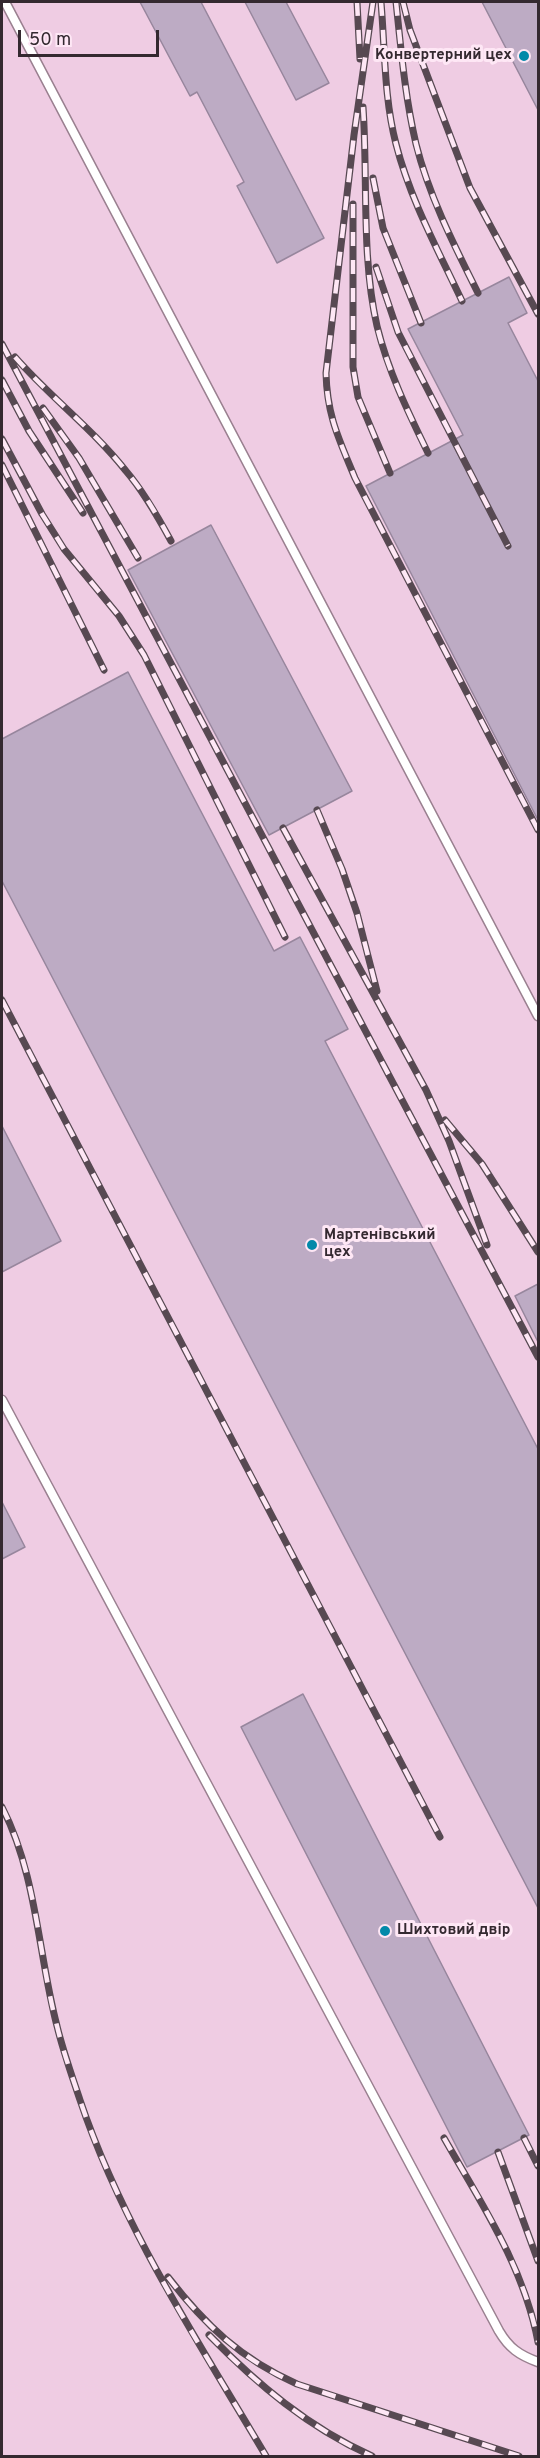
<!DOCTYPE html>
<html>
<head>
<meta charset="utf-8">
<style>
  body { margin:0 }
  #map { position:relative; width:540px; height:2458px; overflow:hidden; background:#f4d8ea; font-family:Overpass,sans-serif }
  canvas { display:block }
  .frame { position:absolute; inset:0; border:3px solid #342930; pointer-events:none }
  .scale { position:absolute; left:18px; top:30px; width:141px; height:27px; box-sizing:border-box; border:3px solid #342930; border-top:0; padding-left:8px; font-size:18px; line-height:21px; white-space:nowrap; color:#342930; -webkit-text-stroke:4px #fee7f5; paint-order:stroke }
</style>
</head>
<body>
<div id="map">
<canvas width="540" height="2458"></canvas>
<div class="frame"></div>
<div class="scale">50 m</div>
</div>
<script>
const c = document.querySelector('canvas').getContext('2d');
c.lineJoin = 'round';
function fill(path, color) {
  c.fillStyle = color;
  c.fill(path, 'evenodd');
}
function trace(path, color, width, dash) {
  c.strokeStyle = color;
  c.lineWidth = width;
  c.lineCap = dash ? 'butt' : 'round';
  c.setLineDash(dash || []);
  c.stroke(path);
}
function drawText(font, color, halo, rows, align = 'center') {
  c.font = font + ' Overpass,sans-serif';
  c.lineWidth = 6;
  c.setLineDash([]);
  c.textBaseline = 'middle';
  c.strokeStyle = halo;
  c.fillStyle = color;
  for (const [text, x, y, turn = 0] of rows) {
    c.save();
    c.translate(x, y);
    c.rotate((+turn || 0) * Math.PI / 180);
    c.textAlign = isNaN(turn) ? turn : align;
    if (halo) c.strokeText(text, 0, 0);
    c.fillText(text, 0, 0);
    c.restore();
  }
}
fill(new Path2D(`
  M 2,2 L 538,2 L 538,2456 L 2,2456 Z`), '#efcce3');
const building = new Path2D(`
  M 140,2 L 201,2 L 324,238 L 277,263 L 237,186 L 244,182 L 197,92 L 190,96 Z
  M 245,2 L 286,2 L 329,83 L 296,100 Z
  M 482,2 L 538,2 L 538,110 Z
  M 509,277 L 527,313 L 508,323 L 538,381 L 538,820 L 366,486 L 463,435 L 408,329 Z
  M 211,525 L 352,791 L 269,835 L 128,570 Z
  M 128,672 L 274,951 L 300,937 L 348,1029 L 325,1041 L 538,1449 L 538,1908 L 2,881 L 2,739 Z
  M 2,1126 L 61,1241 L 2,1272 Z
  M 538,1284 L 538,1342 L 515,1296 Z
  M 2,1502 L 25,1547 L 2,1559 Z
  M 303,1694 L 529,2135 L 467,2167 L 241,1727 Z`);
fill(building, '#bdabc4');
trace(building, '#97869d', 1.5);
const service = new Path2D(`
  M 5,2 L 538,1016
  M 2,1400 L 499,2331 C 509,2348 519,2355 538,2362`);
trace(service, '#9a8090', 11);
trace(service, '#fff', 8);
const rail = new Path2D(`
  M 357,2 L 360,59
  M 373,2 L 354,135 L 326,373 C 327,416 339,439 355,478 L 538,830
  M 381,2 C 385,49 384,98 396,144 C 410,199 438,250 462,301
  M 396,2 C 401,49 405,97 416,144 C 429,196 454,245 478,293
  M 403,2 L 410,30 L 470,188 L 538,314
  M 363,107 C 368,179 361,256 377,326 C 388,371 408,412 428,453
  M 373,178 L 383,228 L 421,323
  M 353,204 L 353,367 L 358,397 L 390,473
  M 376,267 L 398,332 L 508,546
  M 2,344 L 538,1357
  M 15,357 C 50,397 93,429 126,471 C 144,492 158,517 171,541
  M 2,380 L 29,431 L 83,513
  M 43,408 L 79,458 L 138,558
  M 2,439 L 42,514 L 64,549 L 119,616 L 144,655 L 285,937
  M 2,465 L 104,670
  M 317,810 L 342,869 L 357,913 L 377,991
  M 283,828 L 426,1090 L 449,1141 L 487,1245
  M 2,1000 L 440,1837
  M 445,1120 L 482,1164 L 538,1252
  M 2,1807 C 37,1875 38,1954 57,2026 C 63,2051 72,2076 80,2100 C 123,2228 198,2341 266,2456
  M 444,2138 C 481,2203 524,2267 538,2342
  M 524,2138 L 538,2166
  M 498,2152 L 538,2261
  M 168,2277 C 205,2325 241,2359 297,2384 L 519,2456
  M 209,2335 C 257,2384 309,2428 372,2456`);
trace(rail, '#574952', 7);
trace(rail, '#fee7f5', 4.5, [14]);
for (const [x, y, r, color] of [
  [524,56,6,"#0289a9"],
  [312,1245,6,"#0289a9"],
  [385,1931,6,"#0289a9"]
]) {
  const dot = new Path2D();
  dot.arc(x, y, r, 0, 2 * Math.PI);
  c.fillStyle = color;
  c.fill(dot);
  trace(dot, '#fee7f5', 2);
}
drawText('bold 15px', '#342930', '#fee7f5', [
  ["Конвертерний цех",512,56,"right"],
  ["Мартенівський",324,1236],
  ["цех",324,1253],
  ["Шихтовий двір",397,1931]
], 'left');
</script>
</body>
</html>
